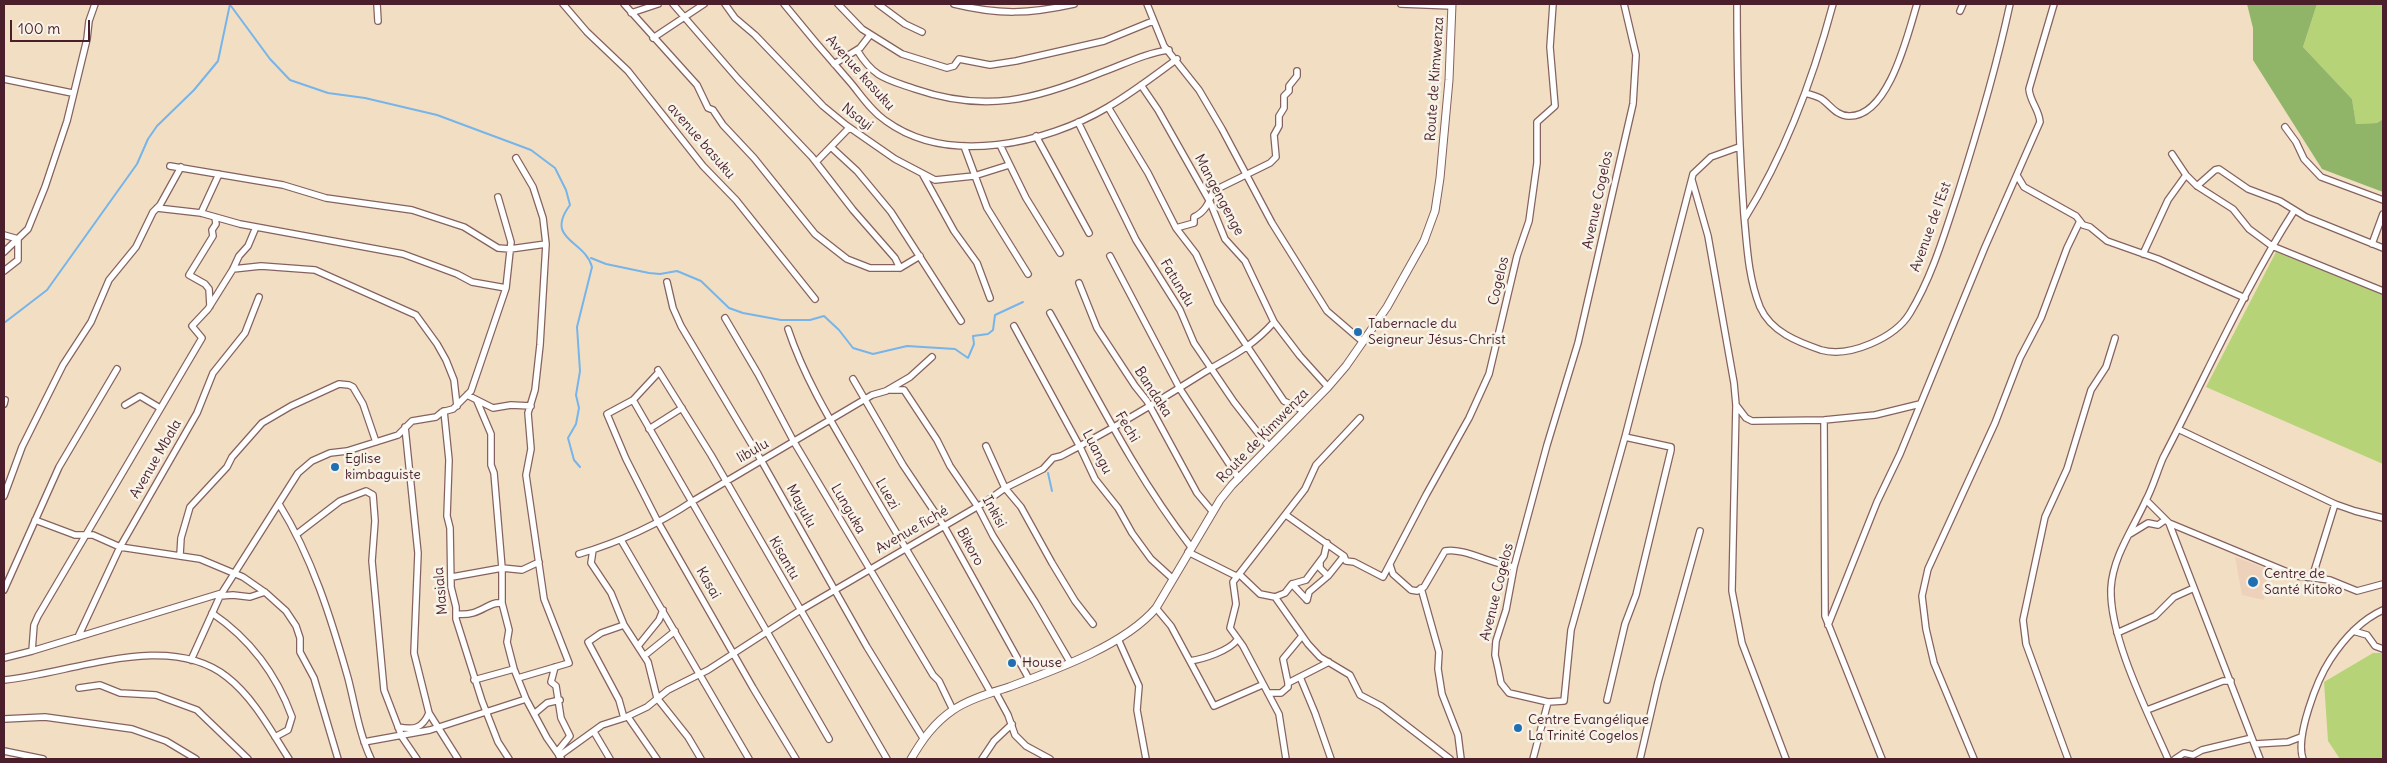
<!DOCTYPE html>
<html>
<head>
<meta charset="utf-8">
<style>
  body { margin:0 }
  #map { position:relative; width:2387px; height:763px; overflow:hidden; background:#f2dfc3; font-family:Delius,sans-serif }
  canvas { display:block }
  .frame { position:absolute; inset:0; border:5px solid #4a1f2b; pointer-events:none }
  .scale { position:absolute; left:10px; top:20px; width:80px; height:22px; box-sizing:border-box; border:2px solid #4a1f2b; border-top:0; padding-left:6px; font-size:15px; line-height:18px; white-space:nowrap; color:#4a1f2b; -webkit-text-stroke:4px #f7f3e8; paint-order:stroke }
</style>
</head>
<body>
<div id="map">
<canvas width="2387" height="763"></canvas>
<div class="frame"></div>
<div class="scale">100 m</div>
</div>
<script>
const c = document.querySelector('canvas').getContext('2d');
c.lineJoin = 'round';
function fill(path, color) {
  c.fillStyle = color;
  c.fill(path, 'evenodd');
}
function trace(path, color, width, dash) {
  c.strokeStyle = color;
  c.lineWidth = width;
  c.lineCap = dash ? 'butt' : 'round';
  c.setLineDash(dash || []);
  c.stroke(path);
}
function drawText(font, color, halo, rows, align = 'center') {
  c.font = font + ' Delius,sans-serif';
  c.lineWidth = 5;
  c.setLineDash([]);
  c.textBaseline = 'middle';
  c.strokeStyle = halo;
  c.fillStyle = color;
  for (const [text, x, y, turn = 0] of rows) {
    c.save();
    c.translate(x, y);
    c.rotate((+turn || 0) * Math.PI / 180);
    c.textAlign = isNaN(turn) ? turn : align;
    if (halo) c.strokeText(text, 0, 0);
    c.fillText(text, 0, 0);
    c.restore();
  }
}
fill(new Path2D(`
  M 2235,557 L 2268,569 L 2264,600 L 2242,595 Z`), '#eed1ba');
fill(new Path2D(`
  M 2317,4 L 2383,4 L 2383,119 L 2377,123 L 2356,124 L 2352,99 L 2303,47 Z
  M 2276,252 L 2383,295 L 2383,464 L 2206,387 Z
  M 2373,653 L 2383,653 L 2383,759 L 2340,759 L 2328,741 L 2324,682 Z`), '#b7d378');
fill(new Path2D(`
  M 2247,4 L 2317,4 L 2303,47 L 2352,99 L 2356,124 L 2377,123 L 2383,119 L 2383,192 L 2322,169 L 2253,60 L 2253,28 Z`), '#91b568');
trace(new Path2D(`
  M 231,6 L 270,59 L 290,80 L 328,93 L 365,98 L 437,115 L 531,150 L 555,168 L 566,190 L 570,205 C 544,240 585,240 592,267 L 577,327 L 580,371 L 576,395 L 579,408 L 576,424 L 568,438 L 574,460 L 580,467
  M 591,258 L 606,264 L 649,273 L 660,274 L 677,271 L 701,281 L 729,308 L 743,313 L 781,320 L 810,320 L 824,316 L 839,330 L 853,348 L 873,354 L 907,346 L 955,349 L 968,358 L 974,344 L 973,336 L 988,334 L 993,330 L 995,315 L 1023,302
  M 4,323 L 47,290 L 137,164 L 148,139 L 157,126 L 194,90 L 218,61 L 230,4
  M 1048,473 L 1052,491`), '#76b4e9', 2);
const minor = new Path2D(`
  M 377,4 L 378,21
  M 563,4 L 587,32 L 628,71 L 703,166 L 736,200 L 815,299
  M 624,4 L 697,85 L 708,108 L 713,110 L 723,125 L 754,158 L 815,234 L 847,259 L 870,268 L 900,268 L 920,256
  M 673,4 L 738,79 L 812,157 L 853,210 L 895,258 L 900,268
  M 725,4 L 735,18 L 755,35 L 823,106 L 846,125 L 895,159 L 935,180 L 974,176 L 1009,165
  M 784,4 C 805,30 827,56 850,82 C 861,95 871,111 886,121 C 948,166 1046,144 1108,107 C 1132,93 1154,76 1177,59
  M 838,4 L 862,29 L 902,54 L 947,68 L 954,66 L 959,59 L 990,65 L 1016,61 L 1104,41 L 1153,21
  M 878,4 L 905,24 L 922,32
  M 954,4 C 999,15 1029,14 1074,4
  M 1147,4 L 1164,46 L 1199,90 L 1222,129 L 1272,223 L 1327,311 L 1363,342
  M 1401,4 L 1452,6
  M 1624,4 L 1636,55 L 1633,104 L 1578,343 L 1547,445 L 1514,567 L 1506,610 L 1496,641 L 1495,655 L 1498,668 L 1501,683 L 1509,693 L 1548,702 L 1564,701 L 1571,630 L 1625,437 L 1693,174 L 1711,157 L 1739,147
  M 1737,4 C 1737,75 1739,145 1744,215 C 1747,246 1748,277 1760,307 C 1771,332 1798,342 1821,350 C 1849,358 1895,338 1910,313 C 1932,277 1944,235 1957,196 C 1977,133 1996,69 2010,4
  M 1960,11 L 1963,4
  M 631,13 L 658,4
  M 653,38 L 704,4
  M 857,50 C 874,78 886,79 915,89 C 985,113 1034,100 1100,73 C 1123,65 1145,53 1169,50
  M 834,64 L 860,48 L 870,35
  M 4,79 L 72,93
  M 1141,85 L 1158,110 L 1210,202 L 1225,239 L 1245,261 L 1274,322 L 1300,356 L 1328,387
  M 1805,93 C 1811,95 1818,96 1823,100 C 1831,106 1837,116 1849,116 C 1889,117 1908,33 1917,4
  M 1108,107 L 1148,173 L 1176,228 L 1196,254 L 1218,303 L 1284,401 L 1304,411
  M 1078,122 L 1136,240 L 1180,310 L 1194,343 L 1234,402 L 1269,447
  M 2285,127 L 2296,142 L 2304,159 L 2321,177 L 2383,200
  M 1036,136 L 1089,233
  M 1000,145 L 1026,198 L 1060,253
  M 964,146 L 987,208 L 1028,274
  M 831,147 L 857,171 L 891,212 L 961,321
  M 2172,154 L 2186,175 L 2197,186 L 2233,209 L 2249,229 L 2272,246 L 2383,291
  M 516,158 L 533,187 L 543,218 L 546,244 L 540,345 L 535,390 L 528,413 L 531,449 L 526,475 L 544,599 L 569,663 L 518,678
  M 816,162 L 849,128
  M 170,166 L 283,185 L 326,198 L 412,210 L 464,227 L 498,248 L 510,249 L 546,244
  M 923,175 L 954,231 L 977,263 L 990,298
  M 2018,177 L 2024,187 L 2076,216 L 2083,225 L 2090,227 L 2107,241 L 2158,259 L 2245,298
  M 1692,180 L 1708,236 L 1734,383 L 1736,405 L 1732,591 L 1742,643 L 1786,759
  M 2197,186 L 2215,170 L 2219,169 L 2248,189 L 2280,201 L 2306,217 L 2383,248
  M 157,208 L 201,213 L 240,224 L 403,254 L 457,274 L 472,282 L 506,288
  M 201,213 L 219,174
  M 1745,218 C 1786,152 1813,79 1833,4
  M 1176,228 L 1194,223 L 1194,217 C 1205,212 1209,203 1213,191 L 1270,163 L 1276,157 L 1274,135 L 1279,126 L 1279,116 L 1284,108 L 1284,96 L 1289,91 L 1289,86 L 1297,76 L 1297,71
  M 4,235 L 18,239
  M 2372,244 L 2383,214
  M 4,252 L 28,229 L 45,187 L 67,121 L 87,39 L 89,21 L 95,4
  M 2143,254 L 2168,200 L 2186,175
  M 1110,256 L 1180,389 L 1239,479
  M 233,269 L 261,266 L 315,270 L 416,315 L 437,344 L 446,360 L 454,380 L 457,406
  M 4,271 L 18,260 L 18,239
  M 667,282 L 673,308 L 681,326 L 761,460 L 867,647 L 923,738
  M 1079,283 L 1097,328 L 1135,386 L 1147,401 L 1197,493 L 1212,511
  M 210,306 L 209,289 L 205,284 L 189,275 L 213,236 L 212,230 L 216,224 L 215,217
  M 1050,313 C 1095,393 1135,475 1191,547
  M 725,318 L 758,374 L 794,442 L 933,675 L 939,681 L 953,710
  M 1014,326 L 1080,447 L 1095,479 L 1118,508 L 1132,533 L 1151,559 L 1173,579
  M 788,329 C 804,377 830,420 856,464 C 900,541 948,616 991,693
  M 658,370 L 711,455 L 887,759
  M 659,372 L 633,400 L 607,414 L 626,459 L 658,522 L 753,688 L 796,759
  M 853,379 L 903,465 L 944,526 L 1029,679
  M 888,390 L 904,390 L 937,440 L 950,466 L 978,507 L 993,536 L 1035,602 L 1070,662
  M 467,395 L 493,408 L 511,405 L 531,406
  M 633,400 L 829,739
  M 477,401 L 491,434 L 491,465 L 494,473 L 502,568 L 502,603 L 509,630 L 507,642 L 514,669 L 526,699 L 547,738 L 561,758
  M 4,404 L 5,400
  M 125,405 L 140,396 L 160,408
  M 1736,405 L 1746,418 L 1752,421 L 1824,420 L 1875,415 L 1920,404
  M 444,411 L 449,460 L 447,516 L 450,528 L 451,587 L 456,607 L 456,619 L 482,701 L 498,742 L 509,759
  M 1824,420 L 1825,616 L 1882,759
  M 405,427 L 418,553 L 414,653 L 429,713 L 458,759
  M 649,429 L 682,408
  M 2180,430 L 2335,504 L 2355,511 L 2383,518
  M 986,446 L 1005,488 L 1021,507 L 1052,563 L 1075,601 L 1093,624
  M 4,496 L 22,447 L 63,365 L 91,322 L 109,280 L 136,247 L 153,212 L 160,205 L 181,167
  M 2146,500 L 2169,523 L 2297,576 L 2330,580 L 2357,591 L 2383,584
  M 279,504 C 312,557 331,618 348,678 C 355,705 359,733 371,759
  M 1286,515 L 1344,556 L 1346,561 L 1354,562 L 1383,577 L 1426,495 L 1469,418 L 1489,374 L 1517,256 L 1529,221 L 1537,163 L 1537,122 L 1555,106 L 1550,47 L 1553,4
  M 35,520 L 75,535 L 93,535 L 120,547 L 200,559 L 243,577 L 266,593 L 286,611 L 296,626 L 300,638 L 300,652 L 314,678 L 338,759
  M 2169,523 L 2260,759
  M 297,534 L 340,501 L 366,491 L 373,495 L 375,521 L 372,561 L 384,690 L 402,737 L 417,759
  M 2130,534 L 2148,523 L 2158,525 L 2165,520
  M 621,540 L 749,759
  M 593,550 L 591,563 L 611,593 L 624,625 L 648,662 L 657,698 L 688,737 L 701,759
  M 1188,552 L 1236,576
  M 579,554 C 620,542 657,525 693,501 L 872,395 L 886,391 L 910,377 L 932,357
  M 180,555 L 181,538 L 190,507 L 227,467 L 232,457 L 262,423 L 291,406 L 339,384 L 349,385 L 353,387 L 363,404 L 376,442
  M 1320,563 L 1320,568 L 1328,576
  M 1390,565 L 1393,574 L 1411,590 L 1417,591 L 1424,587 L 1445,551 C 1462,547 1494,565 1514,567
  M 1239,574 L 1260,594 L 1275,597 L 1285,593 L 1292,584 L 1306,580 L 1324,556 L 1327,543
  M 452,577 L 502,568 L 522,570 L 539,562
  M 2312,578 L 2335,504
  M 1292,584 L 1307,600
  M 1421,588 L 1439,652 L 1438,669 L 1442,694 L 1458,735 L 1461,759
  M 4,590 L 59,467 L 117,369
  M 220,596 L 233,595 L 250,597 L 265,592
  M 1275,597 L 1308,644 L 1320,657 L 1350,675 L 1360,695 L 1381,706 L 1450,759
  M 1307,600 L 1309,592 L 1328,576 L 1344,556
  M 1156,608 L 1171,626 L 1214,706 L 1262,685
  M 212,613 C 250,639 276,673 292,717 L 288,730 L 275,737
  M 456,614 C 481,617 487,601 502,603
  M 1828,625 L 1877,502 L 1900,454 L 1985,247 L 2040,122 C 2039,109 2030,102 2029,89 L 2054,4
  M 2353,631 L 2367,635 L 2375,646 L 2383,649
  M 2117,633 L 2155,616 L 2174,597 L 2194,588
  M 78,637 L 120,547 L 197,413 L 213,373 L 245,333 L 259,297
  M 1118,639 L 1139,686 L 1137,710 L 1146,759
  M 638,646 L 659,620 L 663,610
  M 32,651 L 34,625 L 38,616 L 202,338 L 192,326 L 208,309 L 233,269 L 239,256 L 248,246 L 256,227
  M 644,656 L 675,631
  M 4,658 L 32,651 L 222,593
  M 191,660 L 220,596 L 298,473 L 312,461 L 330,453 L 347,451 L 398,435 L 412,421 L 436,417 L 442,412 L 453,409 L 471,391 L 506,288 L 511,242 L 498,197
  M 1190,661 C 1203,659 1229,651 1237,640
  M 555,667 L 551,682 L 556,686 L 561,718 L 570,736 L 557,752
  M 1300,677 L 1315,713 L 1331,759
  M 4,680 C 70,674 168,630 227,677 C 254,698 271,731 289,759
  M 474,680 L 514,669
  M 1288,683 L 1283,659 L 1302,636
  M 79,688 L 100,685 L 120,693 L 156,695 L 197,710 L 248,759
  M 995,691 L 1008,715 L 1015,735 L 1026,746 L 1050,759
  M 1268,693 L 1281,693 L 1288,687 L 1288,683 L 1329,662
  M 1607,700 L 1625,624 L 1636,595 L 1671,450 L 1671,447 L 1625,437
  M 2147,710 L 2223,681 L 2231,681
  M 534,714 L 547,703 L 560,700
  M 628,717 L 657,759
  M 624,718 L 619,700 L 588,642 L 601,633 L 624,625
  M 4,719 L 45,717 L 132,729 L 166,741 L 196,759
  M 398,727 C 414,730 422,729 429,713
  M 594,732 L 610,759
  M 364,742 L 430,730 L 526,699
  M 2255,744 L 2288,742 L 2301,737
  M 4,751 L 43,759
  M 559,756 L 602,725 L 624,718 L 647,707 L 668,690 L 708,670 L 799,611 L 987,501 L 1005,488 L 1043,469 L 1053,458 L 1061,456 C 1109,431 1154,404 1200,375 C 1229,357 1250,349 1274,322
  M 982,759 L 994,741 L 1012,724
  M 1286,759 L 1279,714 L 1243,646 L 1230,628 L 1236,604 L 1233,582 L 1305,489 L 1316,465 L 1360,418
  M 1533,759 L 1548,702
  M 1640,759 L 1658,682 L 1700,531
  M 1974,759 L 1934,663 L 1926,629 L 1922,596 L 1928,569 L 1995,423 L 2020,358 L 2041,318 L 2067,248 L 2080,221
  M 2068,759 L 2026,644 L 2023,620 L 2045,517 L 2067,469 L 2091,390 L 2106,367 L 2115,338
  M 2168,759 C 2148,713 2109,637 2111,588 C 2113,556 2133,529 2146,500 C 2153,487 2157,472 2163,458 C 2206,376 2244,289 2294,211
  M 2175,759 L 2184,753 L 2193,755 L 2202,750 L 2252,738
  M 2303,759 C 2295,737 2317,680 2330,660 C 2343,640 2361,620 2383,610`);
const tertiary = new Path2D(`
  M 911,759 C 922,740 934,723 953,710 C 969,699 991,693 1009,687 C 1055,670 1125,645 1156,608 L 1220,500 L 1232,485 L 1328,387 L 1346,366 L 1387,307 L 1424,241 L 1435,211 L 1440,178 L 1449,80 L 1452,4`);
trace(minor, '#856260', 8);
trace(tertiary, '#856260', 9);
trace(minor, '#fff', 5.5);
trace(tertiary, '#fff', 7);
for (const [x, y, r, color] of [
  [1358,332,5,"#1f6fb2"],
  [335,467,5,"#1f6fb2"],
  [2253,582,6,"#1f6fb2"],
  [1012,663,5,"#1f6fb2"],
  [1518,728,5,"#1f6fb2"]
]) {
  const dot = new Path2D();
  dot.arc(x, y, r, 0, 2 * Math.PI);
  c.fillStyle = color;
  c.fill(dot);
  trace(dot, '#f7f3e8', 2);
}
drawText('14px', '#4a1f2b', '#f7f3e8', [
  ["Avenue kasuku",860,73,48],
  ["Route de Kimwenza",1435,79,-86],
  ["Nsayi",857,117,37],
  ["avenue basuku",701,141,49],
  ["Mangengenge",1219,195,62],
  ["Avenue Cogelos",1598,200,-78],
  ["Avenue de l'Est",1931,227,-70],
  ["Cogelos",1499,281,-77],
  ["Fatundu",1177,283,59],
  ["Bandaka",1153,392,57],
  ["Fechi",1127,427,59],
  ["Route de Kimwenza",1263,436,-46],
  ["libulu",753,451,-30],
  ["Luangu",1097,452,62],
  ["Avenue Mbala",156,459,-60],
  ["Luezi",887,494,60],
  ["Mayulu",801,506,61],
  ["Lunguka",848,509,60],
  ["Inkisi",994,512,61],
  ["Avenue fiché",912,530,-30],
  ["Bikoro",970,547,61],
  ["Kisantu",784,558,60],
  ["Kasai",708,583,60],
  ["Masiala",441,591,-95],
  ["Avenue Cogelos",1497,592,-76]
]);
drawText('14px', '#4a1f2b', '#f7f3e8', [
  ["Tabernacle du",1368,324],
  ["Seigneur Jésus-Christ",1368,340],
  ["Eglise",345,459],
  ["kimbaguiste",345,475],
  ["Centre de",2264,574],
  ["Santé Kitoko",2264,590],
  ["House",1022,663],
  ["Centre Evangélique",1528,720],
  ["La Trinité Cogelos",1528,736]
], 'left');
</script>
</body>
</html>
